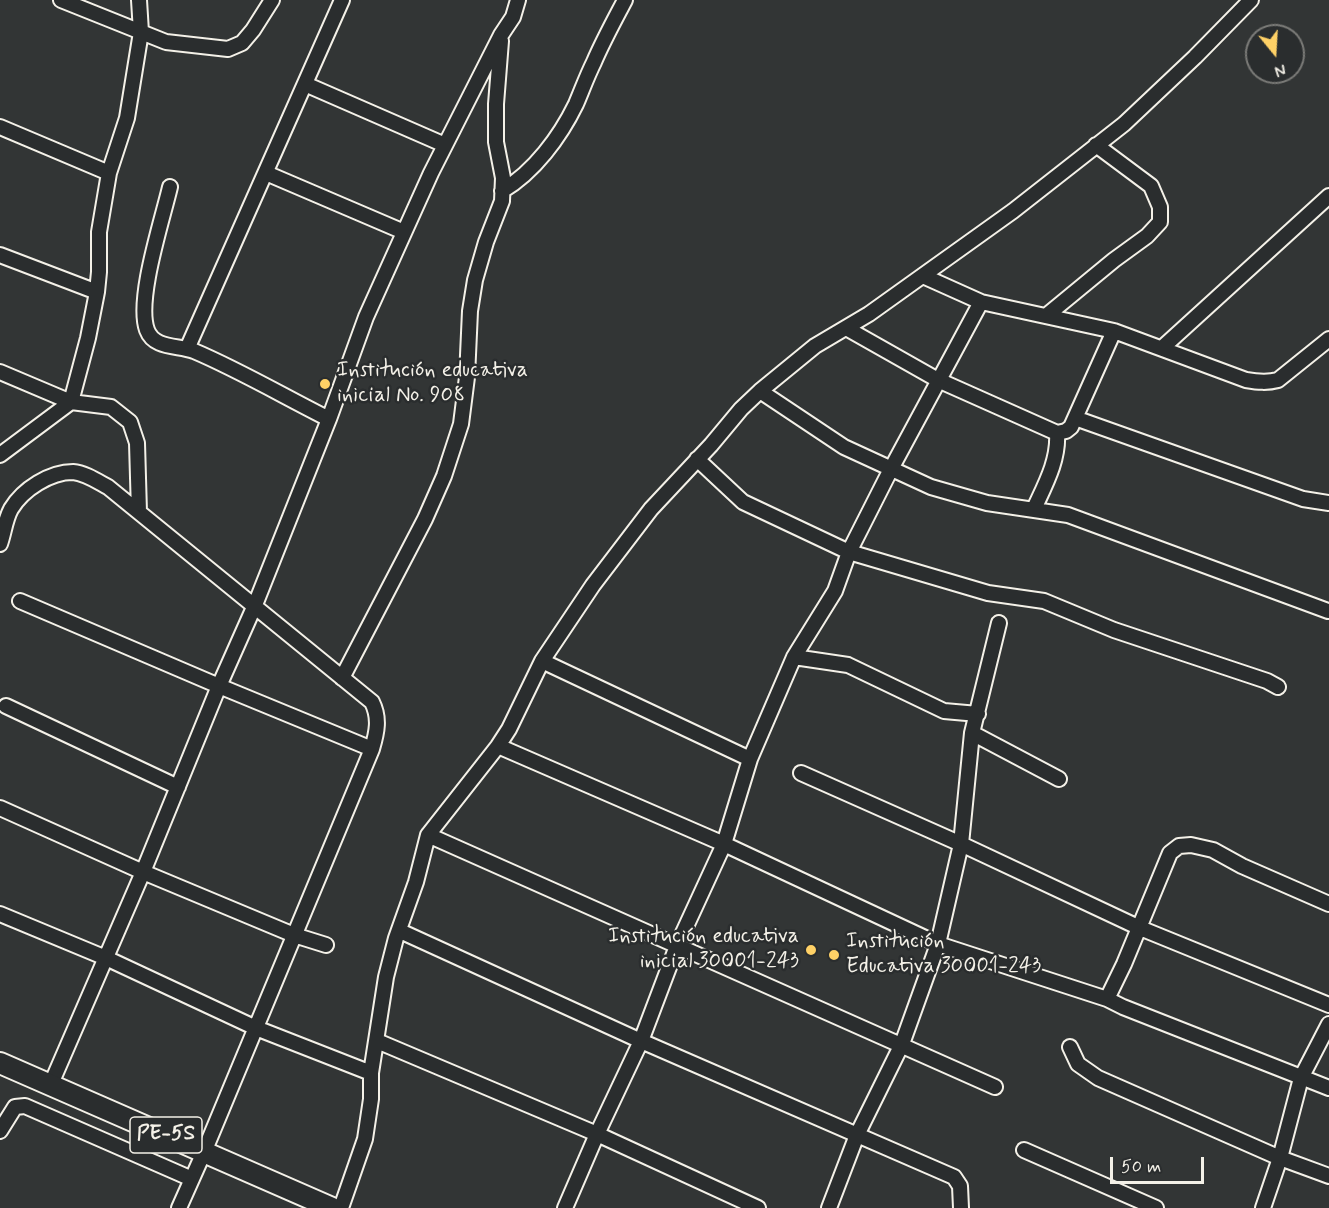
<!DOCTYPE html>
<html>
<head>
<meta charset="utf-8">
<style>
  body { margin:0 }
  #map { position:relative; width:1329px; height:1208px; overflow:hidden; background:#323535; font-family:Mynerve,sans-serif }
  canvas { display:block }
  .north { position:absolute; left:1245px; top:24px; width:60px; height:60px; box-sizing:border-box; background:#2a2d2e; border:2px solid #7b7b78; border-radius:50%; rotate:162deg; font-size:16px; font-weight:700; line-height:24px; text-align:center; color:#f4f1e8 }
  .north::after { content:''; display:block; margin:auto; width:21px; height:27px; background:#ffd166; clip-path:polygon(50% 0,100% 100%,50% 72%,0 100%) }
  .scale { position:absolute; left:1110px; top:1157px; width:94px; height:27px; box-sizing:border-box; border:3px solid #f4f1e8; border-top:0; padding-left:8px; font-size:18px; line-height:21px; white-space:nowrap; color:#f4f1e8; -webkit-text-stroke:4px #2a2d2e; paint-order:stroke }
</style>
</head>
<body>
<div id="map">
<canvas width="1329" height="1208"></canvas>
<div class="north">N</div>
<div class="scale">50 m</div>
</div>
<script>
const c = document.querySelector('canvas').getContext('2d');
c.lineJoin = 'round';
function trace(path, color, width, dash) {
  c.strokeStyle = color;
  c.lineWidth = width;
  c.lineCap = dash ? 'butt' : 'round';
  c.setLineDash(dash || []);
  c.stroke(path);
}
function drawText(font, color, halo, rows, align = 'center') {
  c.font = font + ' Mynerve,sans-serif';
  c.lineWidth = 5;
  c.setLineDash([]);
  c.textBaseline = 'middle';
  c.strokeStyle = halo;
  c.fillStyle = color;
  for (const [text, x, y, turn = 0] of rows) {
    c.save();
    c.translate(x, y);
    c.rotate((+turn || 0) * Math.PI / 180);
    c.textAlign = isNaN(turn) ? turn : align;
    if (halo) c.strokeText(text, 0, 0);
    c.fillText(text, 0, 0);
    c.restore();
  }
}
const minor = new Path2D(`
  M 61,0 L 166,42 L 228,49 L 242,43 L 253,30 L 272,0
  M 305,84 L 445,145
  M 0,127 L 109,173
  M 266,173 L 404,232
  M 170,187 C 162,221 136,300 147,330 C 154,349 178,345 194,351 C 239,370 285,397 329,419
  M 502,191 C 534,172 560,137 576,104 C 582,90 587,76 594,62 C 603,41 614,21 625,0
  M 0,255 L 97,292
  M 923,276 L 981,302 L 1114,331 L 1246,380 C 1258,382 1267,383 1278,380 L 1329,339
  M 1046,316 L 1114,260 L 1147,236 L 1160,222 L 1160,207 L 1151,186 L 1096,145
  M 846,328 L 938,380 L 1057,433 L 1066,431 L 1071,427 L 1114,331
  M 1162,348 L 1329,196
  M 187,349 L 342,0
  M 0,372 L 71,402 L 111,407 L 130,422 L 137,443 L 139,512
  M 760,391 L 844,447 L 931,487 L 987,503 L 1068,515 L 1328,611
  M 1075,418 L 1303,499 L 1329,503
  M 0,455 L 71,402 L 88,338 L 97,292 L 99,272 L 99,232 L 109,173 L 127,118 L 141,32 L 139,0
  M 697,459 L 743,502 L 849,552 L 988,593 L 1044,601 L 1114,630 L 1267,681 L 1278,687
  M 1034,509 C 1045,485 1059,460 1057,433
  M 0,544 C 4,533 5,520 11,509 C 23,489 50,472 73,472 C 85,473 97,481 108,487 L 372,702 C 380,718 377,732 372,749 L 204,1152 L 179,1208
  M 20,601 L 219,686 L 372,749
  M 794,657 L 848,665 L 944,711 L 978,714
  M 542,661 L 750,759
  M 342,678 L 425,519 L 444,476 L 461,424 L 467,377 L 470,311 L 475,280 L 486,242 L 502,201 L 503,178 L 496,142 L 496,104 L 501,41
  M 6,706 L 178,787
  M 972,733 L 1059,779
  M 498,746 L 724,844 L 938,944 L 1107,999 L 1123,1007 L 1329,1088
  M 801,773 L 961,844 L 1140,928 L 1329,1005
  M 0,808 L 143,872 L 294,935 L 326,945
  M 428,835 L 995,1087
  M 0,914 L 106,958 L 256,1028 L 371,1073
  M 400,931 L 641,1041 L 954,1177 L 960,1186 L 961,1208
  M 1107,999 L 1124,964 L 1170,853 L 1179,846 L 1191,845 L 1213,850 L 1242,866 L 1329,904
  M 377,1041 L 597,1134 L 758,1208
  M 1070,1047 L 1078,1064 L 1098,1078 L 1280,1158 L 1329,1176
  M 51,1084 L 143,872 L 219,686 L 255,605 L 329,419 L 366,317 L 431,173 L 501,35 L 513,17 L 518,0
  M 0,1131 L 15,1107 L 25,1106 L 192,1179
  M 1024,1150 L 1156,1208
  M 341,1208 L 365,1139 L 371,1099 L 371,1073 L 386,977 L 396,938 L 416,882 L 428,835 L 498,746 L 509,729 L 542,661 L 593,585 L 651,509 L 711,445 L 741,409 L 760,391 L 815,346 L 869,314 L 1013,211 L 1124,124 L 1195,57 L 1251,0
  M 565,1208 L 597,1134 L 641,1041 L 677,946 L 724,844 L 750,759 L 794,657 L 835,591 L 849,552 L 891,469 L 981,302
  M 829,1208 L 857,1135 L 902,1044 L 938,944 L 961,844 L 972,733 L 999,623
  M 1263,1208 L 1280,1158 L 1301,1078 L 1329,1024`);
const highway = new Path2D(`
  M 0,1063 L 332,1208`);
trace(minor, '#f4f1e8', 18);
trace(highway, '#f4f1e8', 24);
trace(minor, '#2a2d2e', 14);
trace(highway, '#2a2d2e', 20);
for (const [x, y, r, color] of [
  [325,384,6,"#ffd166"],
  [811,950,6,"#ffd166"],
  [834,955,6,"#ffd166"]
]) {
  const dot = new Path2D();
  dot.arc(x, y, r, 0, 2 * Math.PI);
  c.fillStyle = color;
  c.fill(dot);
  trace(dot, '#2a2d2e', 2);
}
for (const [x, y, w] of [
  [166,1135,72]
]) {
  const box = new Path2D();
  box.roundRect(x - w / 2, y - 18, w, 36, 4.5);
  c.fillStyle = '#2a2d2e';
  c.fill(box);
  trace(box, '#f4f1e8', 1.5);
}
drawText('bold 21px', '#f4f1e8', null, [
  ["PE-5S",166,1135]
]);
drawText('22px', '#f4f1e8', '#2a2d2e', [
  ["Institución educativa",337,371],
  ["inicial No. 908",337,396],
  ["Institución educativa",799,937,"right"],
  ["inicial 30001-243",799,962,"right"],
  ["Institución",846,942],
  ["Educativa 30001-243",846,967]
], 'left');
</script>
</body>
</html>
